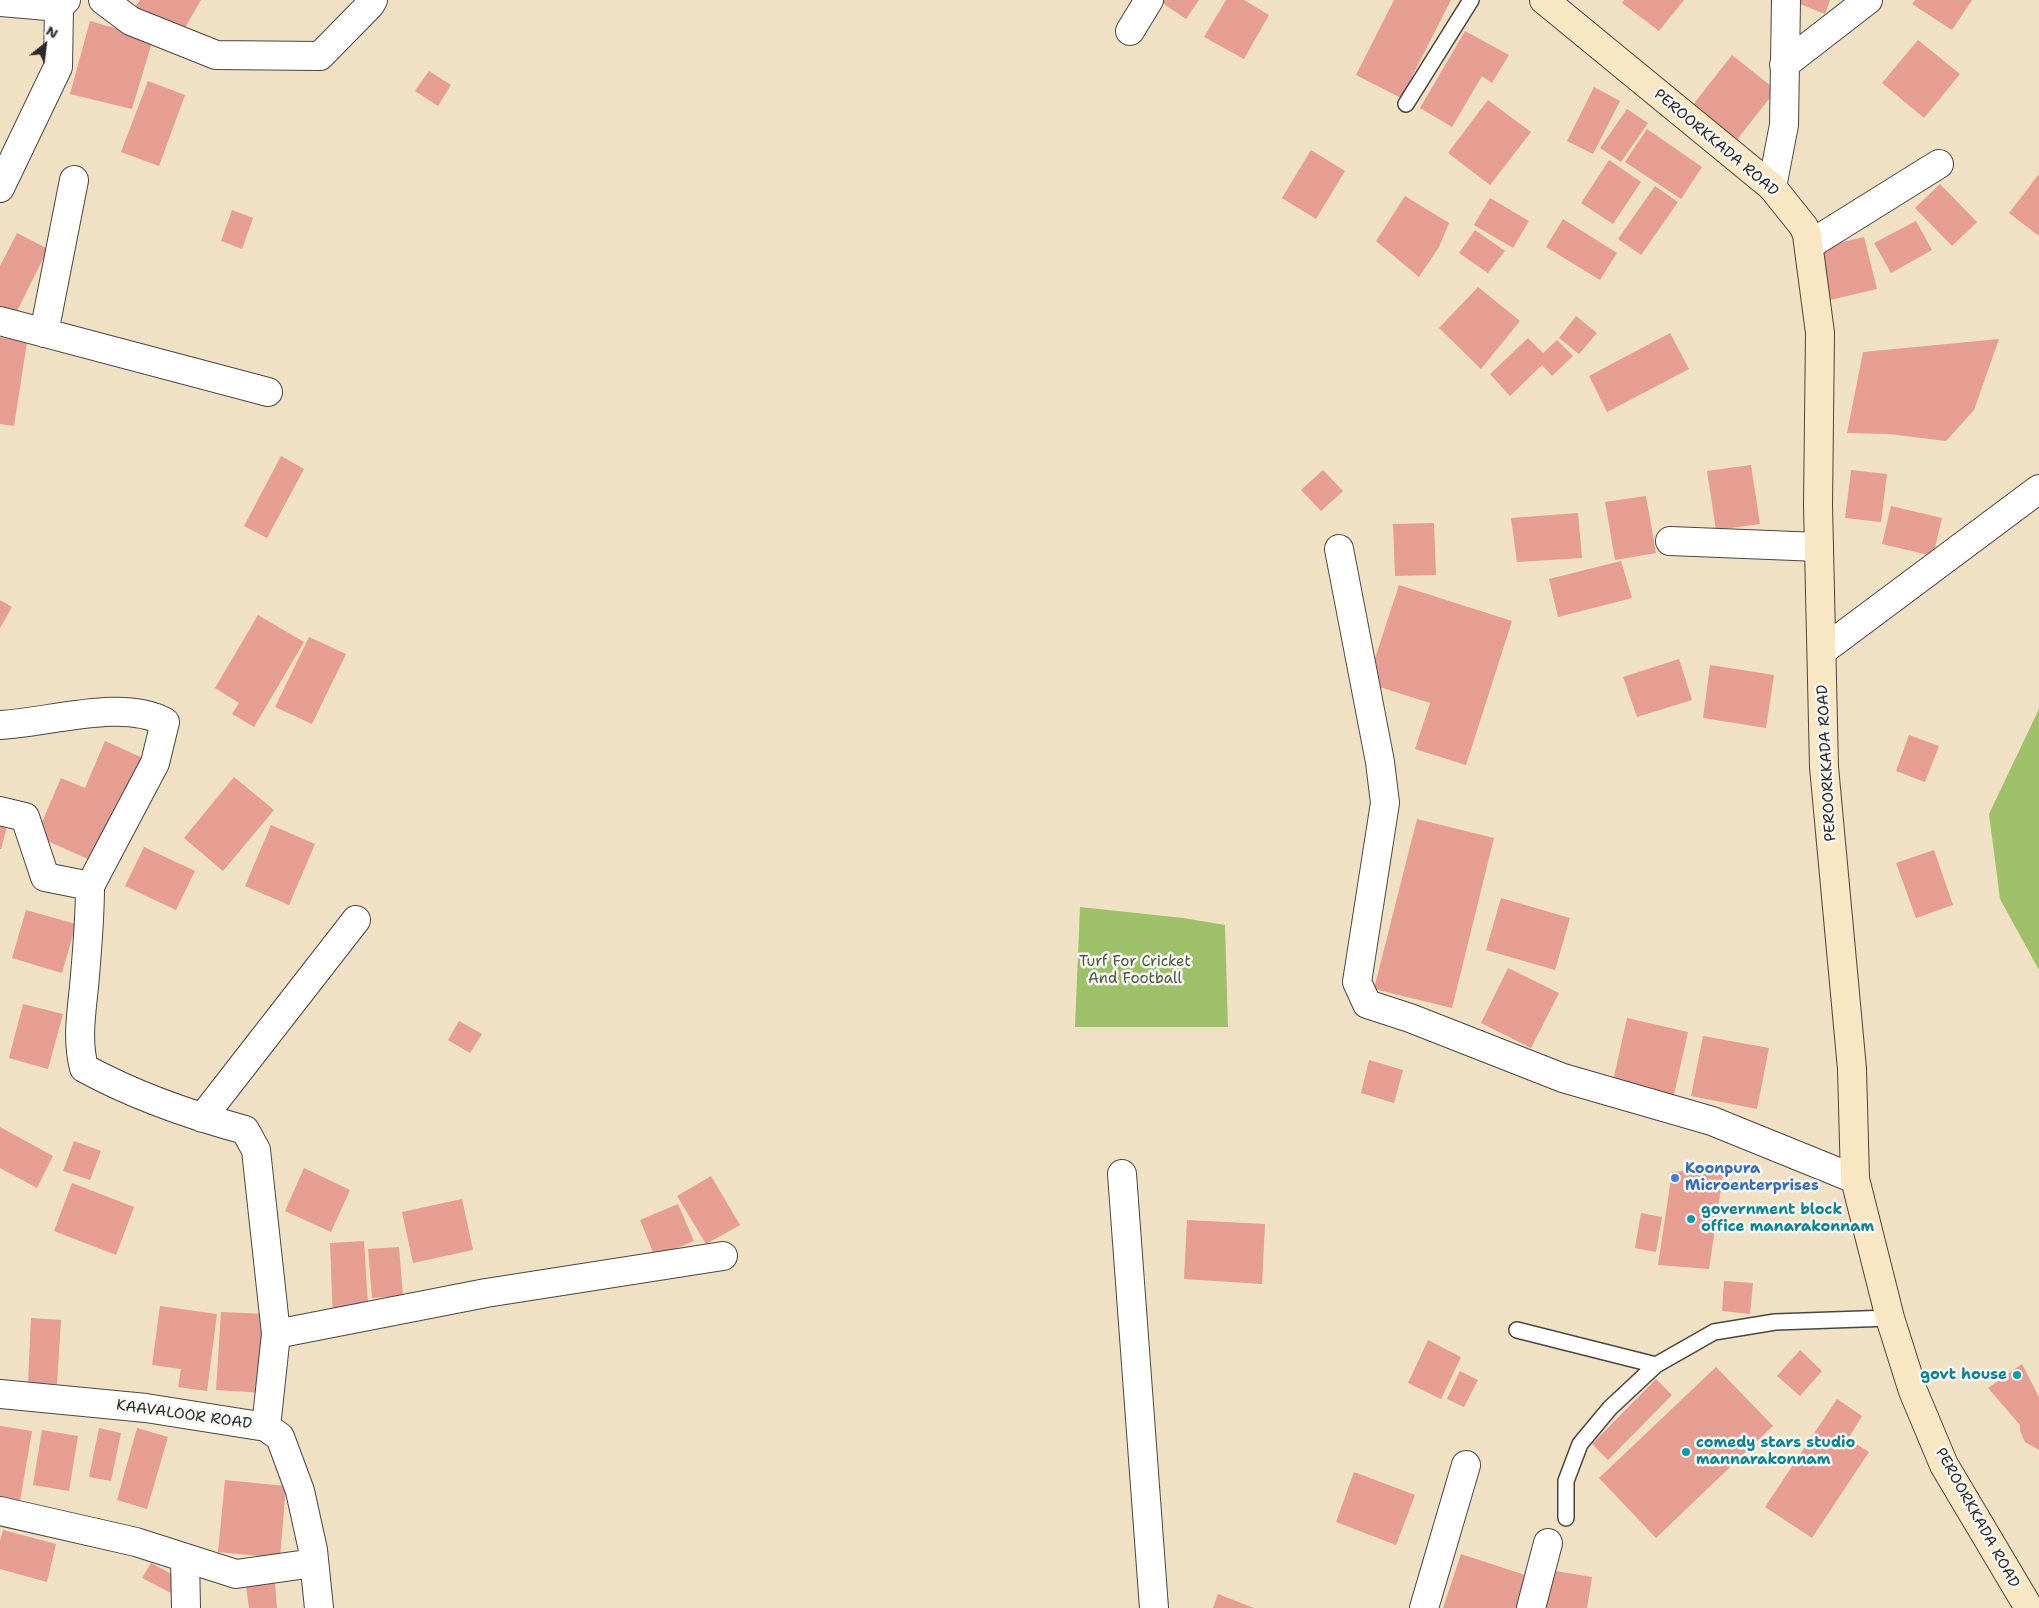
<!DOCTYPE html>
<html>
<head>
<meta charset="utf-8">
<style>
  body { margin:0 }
  #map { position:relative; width:2039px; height:1608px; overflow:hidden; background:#f0e1c4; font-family:"Shantell Sans",sans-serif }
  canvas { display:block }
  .north { position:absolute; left:20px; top:20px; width:50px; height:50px; -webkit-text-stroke:4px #f6f6f2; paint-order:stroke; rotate:29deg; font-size:14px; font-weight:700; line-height:20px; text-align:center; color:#2b2b2b }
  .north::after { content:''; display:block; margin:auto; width:18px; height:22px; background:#2b2b2b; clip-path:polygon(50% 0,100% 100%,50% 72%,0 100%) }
</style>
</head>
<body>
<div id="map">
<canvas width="2039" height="1608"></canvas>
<div class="north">N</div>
</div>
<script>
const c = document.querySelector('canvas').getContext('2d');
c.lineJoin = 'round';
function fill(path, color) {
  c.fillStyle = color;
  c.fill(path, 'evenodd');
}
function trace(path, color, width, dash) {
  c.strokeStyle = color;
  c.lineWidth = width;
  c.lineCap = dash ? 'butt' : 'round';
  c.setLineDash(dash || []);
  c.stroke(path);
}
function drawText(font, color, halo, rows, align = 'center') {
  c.font = font + ' "Shantell Sans",sans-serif';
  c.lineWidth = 5;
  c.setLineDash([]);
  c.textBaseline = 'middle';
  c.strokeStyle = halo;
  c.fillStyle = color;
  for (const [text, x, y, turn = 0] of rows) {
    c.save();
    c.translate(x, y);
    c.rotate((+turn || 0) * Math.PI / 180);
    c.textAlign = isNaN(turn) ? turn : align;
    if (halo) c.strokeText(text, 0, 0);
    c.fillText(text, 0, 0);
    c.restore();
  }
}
fill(new Path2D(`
  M 2039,709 L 2039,970 L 2000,899 L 1989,814 Z
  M 1080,907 L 1183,918 L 1225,925 L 1228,1027 L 1075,1027 Z`), '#9dc069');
fill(new Path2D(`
  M 140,0 L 201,0 L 180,36 L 134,9 Z
  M 1158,0 L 1199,0 L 1186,19 Z
  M 1226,0 L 1244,0 L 1269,15 L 1244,59 L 1204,37 Z
  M 1394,0 L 1451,0 L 1401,98 L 1356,75 Z
  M 1624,0 L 1684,0 L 1659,31 L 1622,3 Z
  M 1795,0 L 1830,0 L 1825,14 L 1795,2 Z
  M 1915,0 L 1972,0 L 1952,30 L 1912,4 Z
  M 90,21 L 153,39 L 132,109 L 70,94 Z
  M 1465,31 L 1509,55 L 1492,83 L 1482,76 L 1452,127 L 1420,108 Z
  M 1918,40 L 1960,74 L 1924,118 L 1882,83 Z
  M 1732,55 L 1776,90 L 1736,141 L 1692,106 Z
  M 429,71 L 451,85 L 438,106 L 415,91 Z
  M 148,81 L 185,95 L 159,166 L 121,152 Z
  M 1594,87 L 1620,101 L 1593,154 L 1567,141 Z
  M 1488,100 L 1531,132 L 1490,185 L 1448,153 Z
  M 1627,109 L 1648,123 L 1621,162 L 1600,148 Z
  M 1647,129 L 1702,167 L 1681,199 L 1625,162 Z
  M 1311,150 L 1345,171 L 1316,219 L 1282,198 Z
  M 1609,160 L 1641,182 L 1613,224 L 1581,203 Z
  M 2039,174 L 2039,236 L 2009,213 Z
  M 1940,184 L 1977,222 L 1952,246 L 1915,208 Z
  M 1655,186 L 1678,202 L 1641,255 L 1618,239 Z
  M 1405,196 L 1449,223 L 1439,247 L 1419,277 L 1376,241 Z
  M 1490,198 L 1529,221 L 1513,248 L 1474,225 Z
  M 232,210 L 253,218 L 242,249 L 221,241 Z
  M 1563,219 L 1617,253 L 1600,280 L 1546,247 Z
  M 1916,221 L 1932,250 L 1891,273 L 1874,243 Z
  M 1475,230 L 1505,251 L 1488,273 L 1459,253 Z
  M 17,233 L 48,249 L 15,315 L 0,307 L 0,266 Z
  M 1864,237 L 1877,289 L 1830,300 L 1817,248 Z
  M 1478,287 L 1520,321 L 1481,369 L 1439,328 Z
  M 1576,316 L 1597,333 L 1579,354 L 1559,338 Z
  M 1670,333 L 1689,369 L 1607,412 L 1589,376 Z
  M 0,337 L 27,342 L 14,426 L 0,424 Z
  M 1528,338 L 1543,353 L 1557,340 L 1573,356 L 1552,376 L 1542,365 L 1510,396 L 1490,374 Z
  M 1999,339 L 1974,410 L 1946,441 L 1889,434 L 1847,433 L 1863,352 Z
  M 281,456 L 304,469 L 267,538 L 244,526 Z
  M 1751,465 L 1760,524 L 1716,530 L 1707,471 Z
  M 1323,470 L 1343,491 L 1321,511 L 1301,490 Z
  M 1851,470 L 1887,474 L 1881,522 L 1845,518 Z
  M 1646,496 L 1656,553 L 1615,560 L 1605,502 Z
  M 1891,506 L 1942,518 L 1933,556 L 1882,544 Z
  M 1578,513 L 1582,558 L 1517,562 L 1511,518 Z
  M 1434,523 L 1436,575 L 1395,576 L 1393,524 Z
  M 1621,561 L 1632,598 L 1558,617 L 1549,579 Z
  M 1399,585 L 1512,621 L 1466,765 L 1415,749 L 1430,703 L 1367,683 Z
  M 0,600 L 12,607 L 0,628 Z
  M 258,615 L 304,642 L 254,727 L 232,714 L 239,703 L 215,688 Z
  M 309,637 L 346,654 L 312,724 L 275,707 Z
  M 1679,659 L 1692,700 L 1637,717 L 1623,677 Z
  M 1710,665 L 1774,675 L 1766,728 L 1703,718 Z
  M 1909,735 L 1939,746 L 1925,782 L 1896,771 Z
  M 105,741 L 143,758 L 97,863 L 36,836 L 61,778 L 85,788 Z
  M 234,777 L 274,810 L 223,871 L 184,838 Z
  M 1417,819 L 1494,838 L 1452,1008 L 1374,989 Z
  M 0,824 L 7,826 L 1,849 L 0,849 Z
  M 271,825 L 315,844 L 289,905 L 245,886 Z
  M 144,847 L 195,871 L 176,910 L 125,886 Z
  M 1934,850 L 1953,905 L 1916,918 L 1896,863 Z
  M 1501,898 L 1570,918 L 1555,970 L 1486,950 Z
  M 26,910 L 76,924 L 62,973 L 12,958 Z
  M 1508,968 L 1559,993 L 1531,1048 L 1481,1023 Z
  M 23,1004 L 63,1014 L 48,1069 L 9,1058 Z
  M 1627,1018 L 1688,1032 L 1673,1099 L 1612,1086 Z
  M 459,1021 L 482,1034 L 470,1053 L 448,1040 Z
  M 1703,1036 L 1769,1048 L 1757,1109 L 1691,1096 Z
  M 1369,1060 L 1403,1070 L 1394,1103 L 1361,1093 Z
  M 0,1127 L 53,1156 L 37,1188 L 0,1168 Z
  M 74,1141 L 101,1151 L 90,1180 L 63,1171 Z
  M 304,1168 L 350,1190 L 331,1232 L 285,1211 Z
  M 1724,1168 L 1709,1269 L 1658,1265 L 1672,1172 Z
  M 711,1176 L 740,1225 L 706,1244 L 677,1196 Z
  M 72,1183 L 134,1207 L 116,1255 L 54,1231 Z
  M 462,1199 L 473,1250 L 413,1263 L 402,1212 Z
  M 678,1204 L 694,1241 L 655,1257 L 640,1220 Z
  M 1641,1213 L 1662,1217 L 1656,1252 L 1635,1248 Z
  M 1187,1220 L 1265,1224 L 1262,1284 L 1184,1279 Z
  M 364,1241 L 369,1320 L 333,1321 L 330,1243 Z
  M 399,1247 L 403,1296 L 372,1298 L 368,1249 Z
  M 1724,1281 L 1753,1283 L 1750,1314 L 1722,1311 Z
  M 160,1306 L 217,1314 L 207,1391 L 178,1387 L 181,1369 L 152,1365 Z
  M 221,1312 L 269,1314 L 264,1393 L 216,1390 Z
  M 31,1318 L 61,1320 L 57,1384 L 28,1383 Z
  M 1428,1340 L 1461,1357 L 1441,1399 L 1408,1383 Z
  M 1800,1350 L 1822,1371 L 1800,1396 L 1777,1376 Z
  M 2022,1364 L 2039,1397 L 2039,1450 L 2025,1442 L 2020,1431 L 2020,1425 L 1988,1388 Z
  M 1716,1367 L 1773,1426 L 1656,1538 L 1599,1478 Z
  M 1460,1371 L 1478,1380 L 1464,1407 L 1447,1399 Z
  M 1656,1379 L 1672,1395 L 1608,1460 L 1592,1444 Z
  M 1837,1399 L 1862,1416 L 1848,1439 L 1869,1452 L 1812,1538 L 1765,1507 Z
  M 0,1426 L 32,1431 L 20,1501 L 0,1497 Z
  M 99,1428 L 121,1433 L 111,1481 L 89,1477 Z
  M 137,1428 L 168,1437 L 147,1509 L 117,1500 Z
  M 42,1430 L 78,1436 L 69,1491 L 33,1485 Z
  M 1354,1472 L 1415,1495 L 1396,1545 L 1336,1522 Z
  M 225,1480 L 286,1486 L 280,1558 L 218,1552 Z
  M 3,1530 L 56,1544 L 47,1582 L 0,1569 L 0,1541 Z
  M 1461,1554 L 1537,1579 L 1528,1608 L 1443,1608 Z
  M 151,1563 L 179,1578 L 171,1593 L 142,1578 Z
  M 1544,1569 L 1592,1577 L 1587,1608 L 1538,1608 Z
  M 275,1583 L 277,1608 L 249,1608 L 246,1586 Z
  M 1218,1594 L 1254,1608 L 1213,1608 Z`), '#e69d92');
const lane = new Path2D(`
  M 1406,104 L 1471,0
  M 1517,1330 L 1656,1365
  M 1566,1518 L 1566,1481 L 1580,1444 L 1610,1408 L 1656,1365 L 1714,1332 L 1775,1322 L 1890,1318`);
const street = new Path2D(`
  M 103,0 L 131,21 L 216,55 L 320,56 L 370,5 L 373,0
  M 0,2 L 59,7
  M 1130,31 L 1149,0
  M 1784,65 L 1868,0
  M 1772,187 L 1784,125 L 1786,0
  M 0,188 L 58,67 L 59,7 L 66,0
  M 1809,245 L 1939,164
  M 0,321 L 268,392
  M 44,333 L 74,180
  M 1670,541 L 1819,547
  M 1339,549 L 1380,762 L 1385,803 L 1357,982 L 1367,1004 L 1410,1018 L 1563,1078 L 1712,1121 L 1855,1179
  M 1822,651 L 2039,489
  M 0,725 C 48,723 122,698 165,722 L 155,763 L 90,886
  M 0,811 L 25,817 L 45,877 L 90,886 C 90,920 87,953 84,987 C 81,1015 77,1041 84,1068 C 135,1096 190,1115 245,1130 L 256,1150 L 276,1334 L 266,1427
  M 202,1118 L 356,920
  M 1122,1174 L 1154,1608
  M 276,1334 L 486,1293 L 723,1256
  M 0,1394 L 146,1408 L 266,1427 L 280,1437 L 300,1491 L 313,1550 L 319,1608
  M 0,1511 L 136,1542 L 236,1574 L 314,1563
  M 185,1558 L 186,1608
  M 1424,1608 L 1466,1465
  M 1531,1608 L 1548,1543`);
const secondary = new Path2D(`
  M 1544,0 L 1772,187 L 1804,227 L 1807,235 L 1820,333 L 1818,505 L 1824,767 L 1852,1069 L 1855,1179 L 1890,1318 L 1913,1391 L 1944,1465 L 2029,1608`);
trace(lane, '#494642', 18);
trace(street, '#494642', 30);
trace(secondary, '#494642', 30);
trace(lane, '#fff', 15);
trace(street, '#fff', 28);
trace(secondary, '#f9e7c3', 28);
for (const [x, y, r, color] of [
  [1675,1178,5,"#3f7fe0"],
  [1691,1219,5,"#0f9aa8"],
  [2017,1375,5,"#0f9aa8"],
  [1686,1452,5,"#0f9aa8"]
]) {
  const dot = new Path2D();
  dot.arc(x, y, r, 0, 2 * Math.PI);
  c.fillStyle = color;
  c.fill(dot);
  trace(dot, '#f6f6f2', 2);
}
drawText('15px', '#2b2b2b', '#f6f6f2', [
  ["PEROORKKADA ROAD",1716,143,40],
  ["PEROORKKADA ROAD",1827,763,-93],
  ["KAAVALOOR ROAD",184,1415,8],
  ["PEROORKKADA ROAD",1977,1518,61]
]);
drawText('15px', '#4d583e', '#f6f6f2', [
  ["Turf For Cricket",1135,962],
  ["And Football",1135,979]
]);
drawText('bold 15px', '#366cbe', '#f6f6f2', [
  ["Koonpura",1685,1169],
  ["Microenterprises",1685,1186]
], 'left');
drawText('bold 15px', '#0d838f', '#f6f6f2', [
  ["government block",1701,1210],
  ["office manarakonnam",1701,1227],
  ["govt house",2007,1375,"right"],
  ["comedy stars studio",1696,1443],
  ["mannarakonnam",1696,1460]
], 'left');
</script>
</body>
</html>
